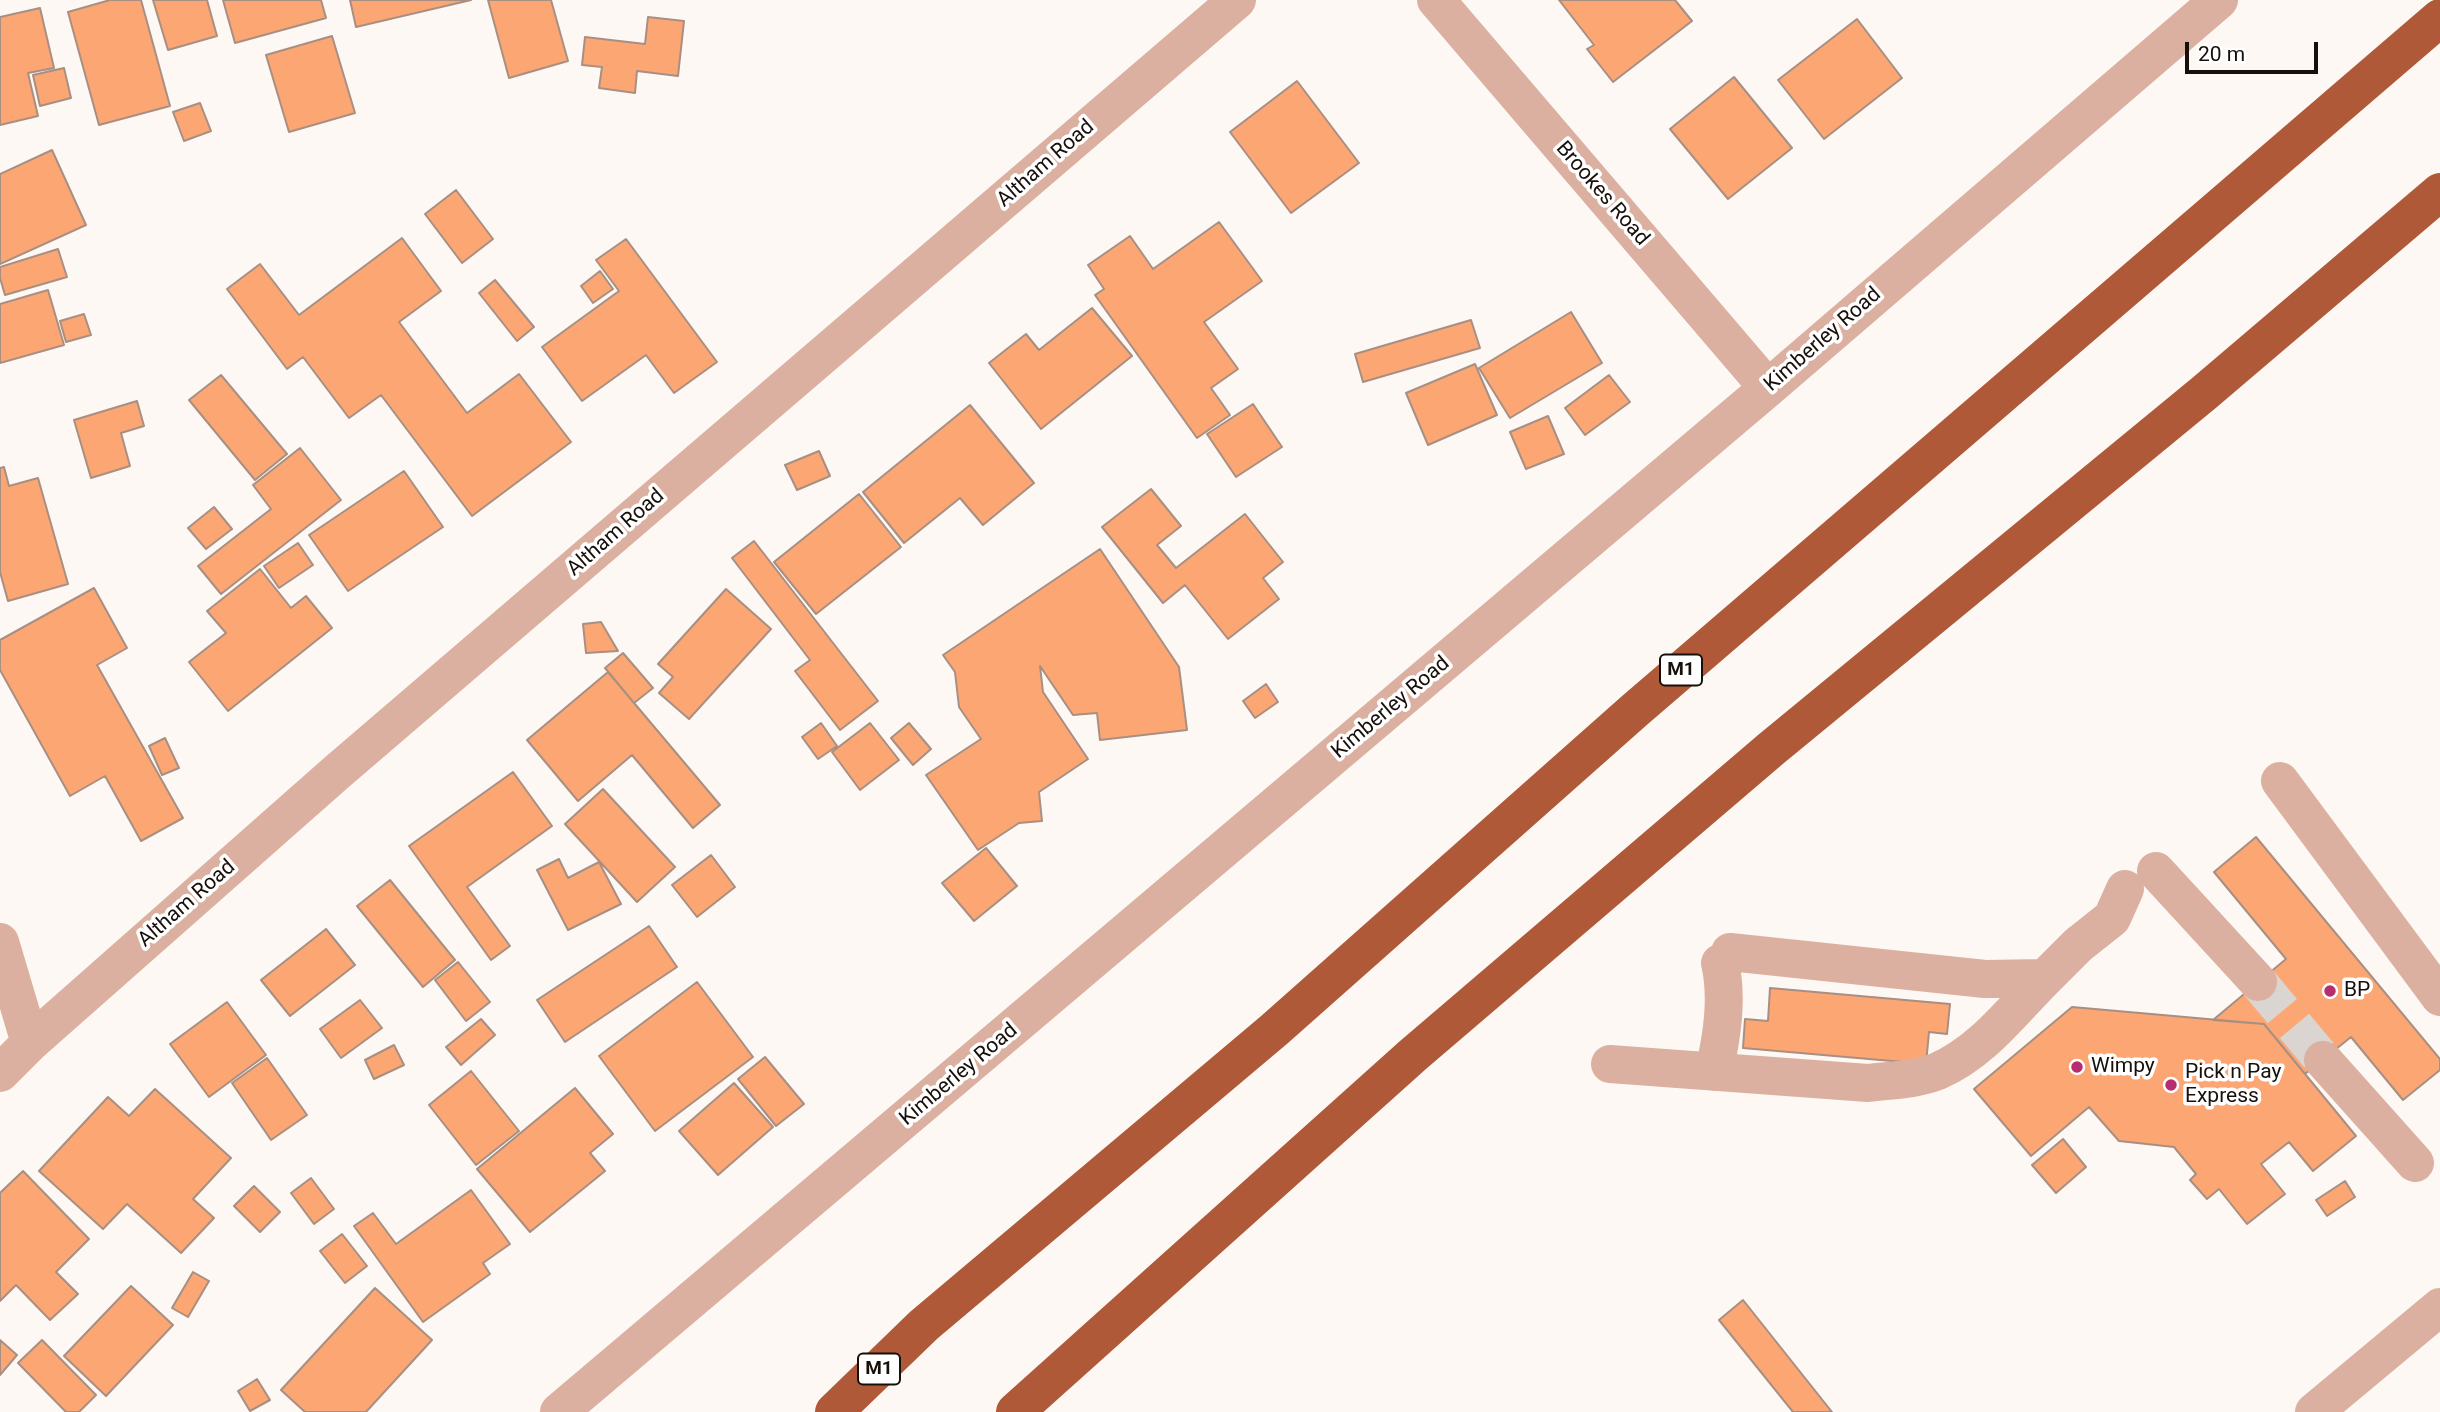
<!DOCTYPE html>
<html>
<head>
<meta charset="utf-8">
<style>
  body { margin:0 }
  #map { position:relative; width:2440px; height:1412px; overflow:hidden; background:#fdf8f4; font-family:Roboto,sans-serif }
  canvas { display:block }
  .scale { position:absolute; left:2185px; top:42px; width:133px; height:32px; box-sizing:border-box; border:4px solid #170f0a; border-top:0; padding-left:9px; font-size:21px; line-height:24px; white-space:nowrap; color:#170f0a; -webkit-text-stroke:5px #fff; paint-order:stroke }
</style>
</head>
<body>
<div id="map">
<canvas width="2440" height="1412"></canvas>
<div class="scale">20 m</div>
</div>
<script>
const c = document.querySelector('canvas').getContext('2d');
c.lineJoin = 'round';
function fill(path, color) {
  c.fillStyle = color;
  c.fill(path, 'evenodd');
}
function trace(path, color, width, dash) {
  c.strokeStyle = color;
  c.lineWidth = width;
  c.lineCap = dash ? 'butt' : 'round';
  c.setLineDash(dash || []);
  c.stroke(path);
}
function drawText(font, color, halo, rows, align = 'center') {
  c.font = font + ' Roboto,sans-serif';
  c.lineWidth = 7;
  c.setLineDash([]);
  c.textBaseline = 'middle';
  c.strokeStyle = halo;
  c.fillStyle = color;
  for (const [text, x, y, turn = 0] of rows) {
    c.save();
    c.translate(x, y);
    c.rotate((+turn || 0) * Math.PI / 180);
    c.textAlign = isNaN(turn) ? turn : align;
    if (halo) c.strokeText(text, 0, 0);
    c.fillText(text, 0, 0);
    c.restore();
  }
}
const building = new Path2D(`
  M 110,0 L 141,0 L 170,106 L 99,125 L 68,12 Z
  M 153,0 L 207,0 L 217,36 L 168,50 Z
  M 223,0 L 321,0 L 326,18 L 235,43 Z
  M 350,0 L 471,0 L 356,27 Z
  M 488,0 L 551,0 L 568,61 L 509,78 Z
  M 1559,0 L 1675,0 L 1692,21 L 1613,82 L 1587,49 L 1594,45 Z
  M 40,8 L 54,68 L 28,73 L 38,116 L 0,125 L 0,17 Z
  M 648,17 L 684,21 L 678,76 L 637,71 L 635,93 L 599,88 L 602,67 L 582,65 L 585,37 L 645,44 Z
  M 1857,19 L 1902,78 L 1824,139 L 1778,80 Z
  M 332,36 L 355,113 L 289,132 L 266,55 Z
  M 64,68 L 71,98 L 40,106 L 33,75 Z
  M 1734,77 L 1792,148 L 1728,199 L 1670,129 Z
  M 1297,81 L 1359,163 L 1291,213 L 1230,132 Z
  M 200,103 L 211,131 L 184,141 L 173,112 Z
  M 52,150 L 86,225 L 0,264 L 0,174 Z
  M 456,190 L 493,239 L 462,263 L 425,214 Z
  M 1219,222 L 1262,281 L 1204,322 L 1238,369 L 1211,388 L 1230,415 L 1197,438 L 1095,295 L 1104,289 L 1088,265 L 1130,236 L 1153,269 Z
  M 402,238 L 441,291 L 399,322 L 467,413 L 519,374 L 571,442 L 472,516 L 381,395 L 349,418 L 303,357 L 287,369 L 227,289 L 260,264 L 299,315 Z
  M 626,239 L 717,362 L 674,393 L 646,355 L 582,401 L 542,347 L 619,291 L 596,260 Z
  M 58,249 L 67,277 L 5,295 L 0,278 L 0,267 Z
  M 600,271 L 613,289 L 593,303 L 581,286 Z
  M 495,280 L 534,327 L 517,341 L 479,293 Z
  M 48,290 L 64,345 L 0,363 L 0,304 Z
  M 1092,308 L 1132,356 L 1041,429 L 989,363 L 1026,334 L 1039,350 Z
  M 1571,312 L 1602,363 L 1510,418 L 1479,368 Z
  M 84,314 L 91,335 L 66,342 L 60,321 Z
  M 1471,320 L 1480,348 L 1363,382 L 1355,354 Z
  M 1475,364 L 1497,415 L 1428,445 L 1406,393 Z
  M 221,375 L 287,454 L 255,480 L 189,400 Z
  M 1609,375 L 1630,402 L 1585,435 L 1565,408 Z
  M 137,401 L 144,426 L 121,433 L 130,466 L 91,478 L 74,420 Z
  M 1253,404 L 1282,447 L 1236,477 L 1207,434 Z
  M 970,405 L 1034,483 L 983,525 L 960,498 L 904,543 L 863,492 Z
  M 1548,416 L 1564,454 L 1526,469 L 1510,432 Z
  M 300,448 L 341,500 L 221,594 L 198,566 L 271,509 L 253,485 Z
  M 819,451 L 830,476 L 797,490 L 785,465 Z
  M 4,467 L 9,486 L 38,478 L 68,584 L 8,601 L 0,572 L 0,468 Z
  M 404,471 L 443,527 L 348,591 L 309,535 Z
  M 1151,489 L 1181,526 L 1157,545 L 1176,568 L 1245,514 L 1283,562 L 1263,578 L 1279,599 L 1228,639 L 1185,585 L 1163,603 L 1102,527 Z
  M 859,494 L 901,547 L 816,614 L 774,562 Z
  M 214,507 L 232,529 L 206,549 L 188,528 Z
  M 754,541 L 878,701 L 840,730 L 795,671 L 810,660 L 732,558 Z
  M 298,543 L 313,565 L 279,588 L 264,566 Z
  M 1100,549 L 1179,667 L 1187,730 L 1100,740 L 1097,713 L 1073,715 L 1040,666 L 1043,692 L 1088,759 L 1039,792 L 1042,821 L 1019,823 L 978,850 L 926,775 L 981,739 L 959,707 L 955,672 L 943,655 Z
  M 260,569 L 291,608 L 306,596 L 332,628 L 228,711 L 189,662 L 226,633 L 207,611 Z
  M 94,588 L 127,648 L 97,665 L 183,818 L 141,841 L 105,776 L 70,796 L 0,670 L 0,640 Z
  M 726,589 L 771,629 L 689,719 L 659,693 L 673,677 L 658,664 Z
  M 601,622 L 618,651 L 586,653 L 583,624 Z
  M 623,653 L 653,688 L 634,703 L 605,668 Z
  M 608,672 L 720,805 L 693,828 L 632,755 L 578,801 L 527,740 Z
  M 1266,684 L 1278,702 L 1255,718 L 1243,701 Z
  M 821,723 L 837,746 L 818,759 L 802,737 Z
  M 870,723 L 899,760 L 860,790 L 832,752 Z
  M 909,723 L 931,749 L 913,765 L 891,738 Z
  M 165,738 L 179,768 L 162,775 L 149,746 Z
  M 513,772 L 552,826 L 467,887 L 510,946 L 491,960 L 409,846 Z
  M 603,789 L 675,867 L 637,902 L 565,824 Z
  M 2256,837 L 2440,1059 L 2440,1070 L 2403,1100 L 2351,1037 L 2305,1074 L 2264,1024 L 2213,1020 L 2286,959 L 2214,872 Z
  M 986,848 L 1017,886 L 974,921 L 942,883 Z
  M 711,855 L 735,887 L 697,917 L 672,885 Z
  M 559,859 L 568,878 L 599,862 L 621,904 L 568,930 L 537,870 Z
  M 390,880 L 455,960 L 423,987 L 357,906 Z
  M 649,926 L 677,967 L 565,1042 L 537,1000 Z
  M 326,929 L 355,965 L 290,1016 L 261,980 Z
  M 458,962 L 490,1002 L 466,1021 L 435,980 Z
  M 697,982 L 753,1057 L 655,1131 L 599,1056 Z
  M 1770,988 L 1950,1004 L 1947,1034 L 1929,1032 L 1926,1064 L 1743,1048 L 1745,1019 L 1768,1021 Z
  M 360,1000 L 382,1028 L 341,1058 L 320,1029 Z
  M 227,1002 L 266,1055 L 209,1097 L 170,1044 Z
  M 2072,1007 L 2264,1024 L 2356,1136 L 2313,1171 L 2289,1142 L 2261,1164 L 2285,1194 L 2247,1224 L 2219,1189 L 2207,1199 L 2190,1180 L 2196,1174 L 2174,1147 L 2119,1141 L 2089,1107 L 2031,1156 L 1974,1089 Z
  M 481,1019 L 495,1035 L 461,1065 L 446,1047 Z
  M 394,1045 L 404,1065 L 374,1079 L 365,1060 Z
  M 765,1057 L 804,1104 L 776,1126 L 738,1079 Z
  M 267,1058 L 307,1115 L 271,1140 L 232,1083 Z
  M 471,1071 L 519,1131 L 476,1165 L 429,1105 Z
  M 734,1083 L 773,1127 L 718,1175 L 679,1131 Z
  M 575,1088 L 613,1134 L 590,1153 L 605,1171 L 530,1232 L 477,1169 Z
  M 155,1089 L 231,1158 L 193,1199 L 214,1218 L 181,1253 L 127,1204 L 103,1229 L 39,1171 L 108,1097 L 129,1116 Z
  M 2063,1139 L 2086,1167 L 2056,1193 L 2032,1165 Z
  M 23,1171 L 89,1239 L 56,1272 L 78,1294 L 50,1320 L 16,1285 L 0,1301 L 0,1193 Z
  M 311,1178 L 334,1209 L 314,1224 L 291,1193 Z
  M 2345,1181 L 2355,1197 L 2327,1216 L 2316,1200 Z
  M 254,1186 L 280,1212 L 260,1232 L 234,1206 Z
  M 471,1190 L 510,1244 L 483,1263 L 490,1274 L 423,1322 L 354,1226 L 373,1213 L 396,1244 Z
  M 342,1234 L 367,1266 L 345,1283 L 320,1251 Z
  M 193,1272 L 209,1281 L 188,1317 L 172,1308 Z
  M 131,1286 L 173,1325 L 106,1396 L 64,1356 Z
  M 375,1288 L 432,1340 L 366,1412 L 305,1412 L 281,1390 Z
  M 1743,1300 L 1832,1412 L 1793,1412 L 1719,1320 Z
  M 0,1340 L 17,1355 L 0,1375 Z
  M 42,1340 L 96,1395 L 79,1412 L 66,1412 L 18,1363 Z
  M 257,1379 L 270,1400 L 250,1411 L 238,1391 Z`);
fill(building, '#fca674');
trace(building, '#a88f82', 2);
trace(new Path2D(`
  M 2258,982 L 2323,1060`), '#dad5d1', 38, [38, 19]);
trace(new Path2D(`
  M 1436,0 L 1768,388
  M 2280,781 L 2440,997
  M 2156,871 L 2258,982
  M 0,942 L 30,1043
  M 1730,952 L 1985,979 L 2045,978 L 2078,945 L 2112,918 L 2125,889
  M 2323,1060 L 2415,1163
  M 1610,1064 L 1868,1083 C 1892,1080 1916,1080 1938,1071 C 1982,1052 2012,1011 2045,978
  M 1714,1072 C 1722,1036 1728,998 1720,963
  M 0,1073 L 30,1043 L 337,772 L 1237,0
  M 559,1412 L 1768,388 L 2219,0
  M 2314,1412 L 2440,1307`), '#dbb0a1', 38);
trace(new Path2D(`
  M 834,1412 L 924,1325 L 1274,1030 L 1635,710 L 2440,18
  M 1015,1412 L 1413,1055 L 1771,749 L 2204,393 L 2440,192`), '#af5939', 38);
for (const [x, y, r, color] of [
  [2330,991,7,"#b62e70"],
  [2077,1067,7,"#b62e70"],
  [2171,1085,7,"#b62e70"]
]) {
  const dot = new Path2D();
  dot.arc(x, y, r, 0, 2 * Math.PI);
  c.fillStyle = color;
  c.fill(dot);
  trace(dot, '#fff', 2.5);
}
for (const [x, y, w] of [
  [1681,670,42],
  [879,1369,42]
]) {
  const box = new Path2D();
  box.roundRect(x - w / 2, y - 15.5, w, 31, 5);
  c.fillStyle = '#fff';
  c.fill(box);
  trace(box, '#170f0a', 2);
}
drawText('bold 19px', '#170f0a', null, [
  ["M1",1681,670],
  ["M1",879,1369]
]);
drawText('21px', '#170f0a', '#fff', [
  ["Altham Road",1046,164,-41],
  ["Brookes Road",1602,194,49],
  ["Kimberley Road",1823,340,-41],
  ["Altham Road",616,533,-41],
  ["Kimberley Road",1391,708,-40],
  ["Altham Road",187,904,-41],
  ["Kimberley Road",959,1075,-40]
]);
drawText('21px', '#170f0a', '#fff', [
  ["BP",2344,991],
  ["Wimpy",2091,1067],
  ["Pick n Pay",2185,1073],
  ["Express",2185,1097]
], 'left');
</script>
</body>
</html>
